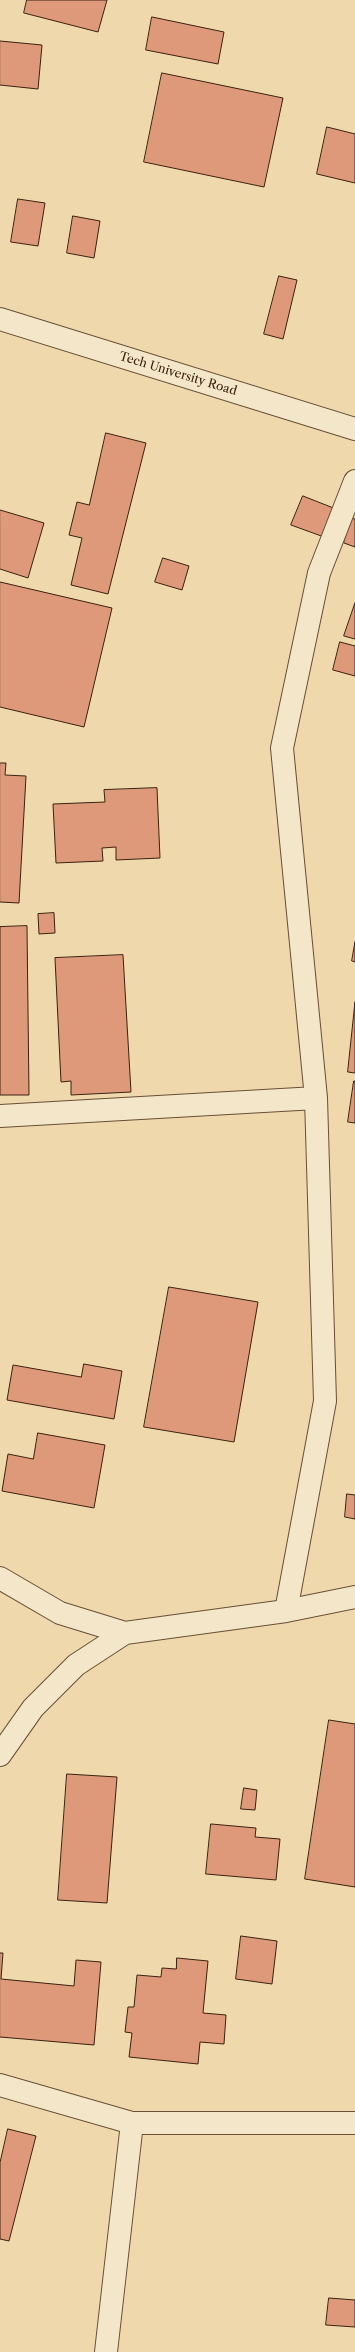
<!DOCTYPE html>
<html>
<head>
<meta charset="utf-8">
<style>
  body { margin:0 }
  canvas { display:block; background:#eed8ac }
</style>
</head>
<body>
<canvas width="355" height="2352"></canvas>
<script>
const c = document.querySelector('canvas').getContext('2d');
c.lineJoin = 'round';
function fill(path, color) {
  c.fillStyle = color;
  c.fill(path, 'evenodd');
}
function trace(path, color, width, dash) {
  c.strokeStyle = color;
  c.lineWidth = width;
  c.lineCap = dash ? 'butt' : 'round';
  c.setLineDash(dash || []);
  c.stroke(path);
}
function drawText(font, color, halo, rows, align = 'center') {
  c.font = font + ' "Libre Caslon Text",serif';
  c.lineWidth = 3;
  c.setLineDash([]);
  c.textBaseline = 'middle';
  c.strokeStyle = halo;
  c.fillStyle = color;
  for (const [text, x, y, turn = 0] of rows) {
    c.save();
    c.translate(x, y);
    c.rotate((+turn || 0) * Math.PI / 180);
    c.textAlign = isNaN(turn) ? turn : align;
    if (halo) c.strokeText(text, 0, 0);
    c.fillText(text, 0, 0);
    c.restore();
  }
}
const building = new Path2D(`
  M 27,0 L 107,0 L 98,32 L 24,13 Z
  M 152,17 L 224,32 L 218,64 L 146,50 Z
  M 0,41 L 42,45 L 38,89 L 0,85 Z
  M 162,73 L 283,98 L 264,187 L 144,162 Z
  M 327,127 L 355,134 L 355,183 L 317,174 Z
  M 18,199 L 45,203 L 38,246 L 11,242 Z
  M 73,216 L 100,221 L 94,258 L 67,253 Z
  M 279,276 L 297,280 L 283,339 L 264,334 Z
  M 106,433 L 146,443 L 108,594 L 71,585 L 82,538 L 69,535 L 77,502 L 89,505 Z
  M 303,496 L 336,509 L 324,537 L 291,525 Z
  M 0,510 L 44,523 L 28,578 L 0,569 Z
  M 350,518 L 355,519 L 355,547 L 344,543 Z
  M 163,558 L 189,566 L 182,590 L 155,582 Z
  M 0,582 L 112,608 L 84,727 L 0,707 Z
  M 355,603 L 355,639 L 344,636 Z
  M 340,642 L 355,646 L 355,676 L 333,670 Z
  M 0,763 L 6,763 L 5,775 L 26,776 L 19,903 L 0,902 Z
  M 157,788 L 160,858 L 116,860 L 116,847 L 102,848 L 103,861 L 56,863 L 53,804 L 105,802 L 104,790 Z
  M 54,913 L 55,933 L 39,934 L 38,914 Z
  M 27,926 L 29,1095 L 0,1095 L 0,927 Z
  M 355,942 L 355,962 L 352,961 Z
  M 123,955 L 131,1092 L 71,1095 L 71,1081 L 61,1082 L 55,958 Z
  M 355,1002 L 355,1073 L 348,1072 Z
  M 354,1081 L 355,1081 L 355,1123 L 348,1122 Z
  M 169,1287 L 258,1302 L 234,1442 L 144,1427 Z
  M 84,1364 L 122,1371 L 114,1419 L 7,1400 L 13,1365 L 81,1377 Z
  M 38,1433 L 105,1445 L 94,1508 L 2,1491 L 8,1454 L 33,1459 Z
  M 347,1494 L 355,1495 L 355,1519 L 345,1517 Z
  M 329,1720 L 355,1724 L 355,1887 L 305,1879 Z
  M 67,1774 L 117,1777 L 107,1903 L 58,1900 Z
  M 244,1788 L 257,1790 L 255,1810 L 241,1809 Z
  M 211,1824 L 256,1828 L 255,1837 L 280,1839 L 276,1880 L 206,1874 Z
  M 241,1936 L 277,1941 L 272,1984 L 236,1979 Z
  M 0,1953 L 3,1953 L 1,1979 L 74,1986 L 76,1960 L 101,1962 L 94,2045 L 0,2037 Z
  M 177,1958 L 208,1961 L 203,2013 L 226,2015 L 224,2044 L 200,2042 L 198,2064 L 129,2057 L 132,2033 L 125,2032 L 128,2007 L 134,2007 L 137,1975 L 161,1977 L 162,1968 L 176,1969 Z
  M 8,2129 L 36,2136 L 9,2241 L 0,2239 L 0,2163 Z
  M 329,2298 L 355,2300 L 355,2327 L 326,2325 Z`);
fill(building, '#de997a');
trace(building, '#3c210f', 1);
const minor = new Path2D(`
  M 0,1116 L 316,1098
  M 0,1578 L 60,1613 L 125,1633 L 286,1611 L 355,1597
  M 286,1611 L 325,1401 L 316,1098 L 282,748 L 319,573 L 355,481
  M 0,1755 L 33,1708 L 76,1665 L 125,1633
  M 0,2085 L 132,2123 L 355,2123
  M 106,2352 L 132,2123`);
const tertiary = new Path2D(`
  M 0,319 L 355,429`);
trace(minor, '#684f36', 24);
trace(tertiary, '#684f36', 24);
trace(minor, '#f4e6c9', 22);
trace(tertiary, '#f4e6c9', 22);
drawText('12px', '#3c210f', '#f4e6c9', [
  ["Tech University Road",178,374,17]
]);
</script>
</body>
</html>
